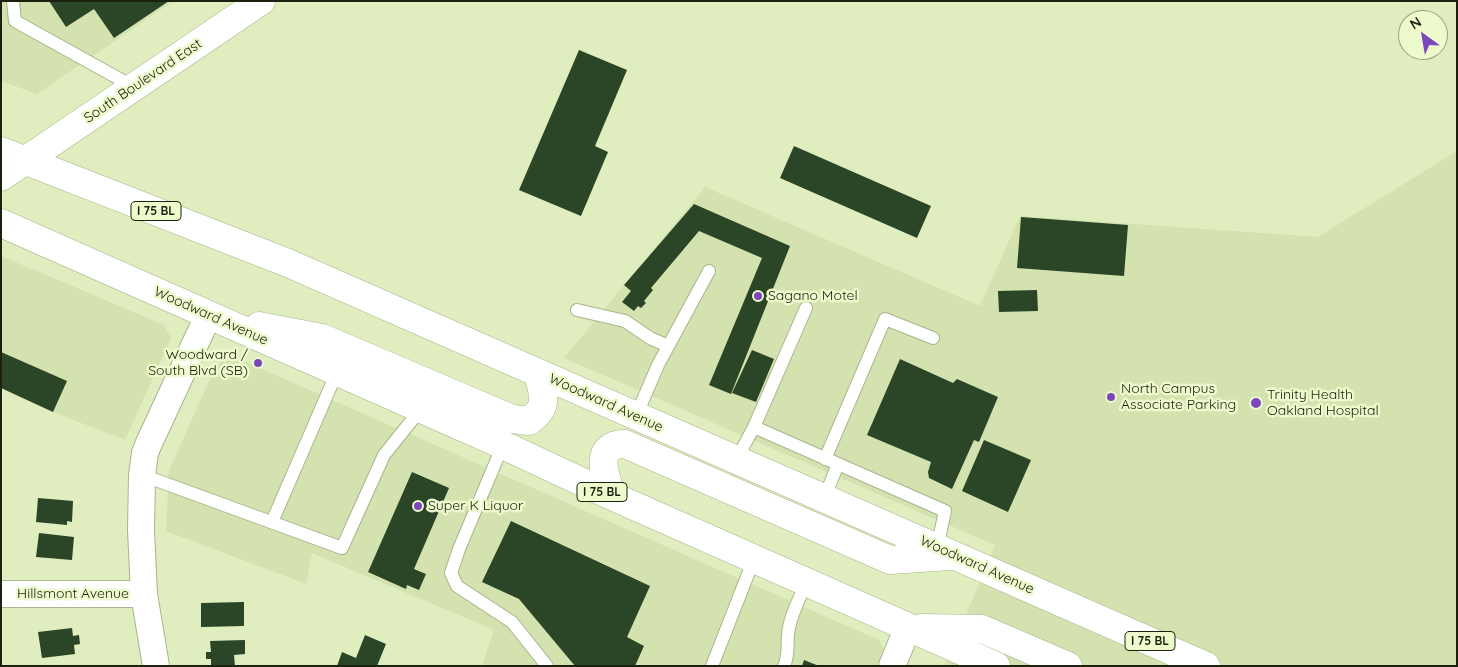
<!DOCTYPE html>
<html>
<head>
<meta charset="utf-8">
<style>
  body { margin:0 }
  #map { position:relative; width:1458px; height:667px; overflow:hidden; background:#dfedbf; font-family:Quicksand,sans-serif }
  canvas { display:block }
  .frame { position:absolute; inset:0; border:2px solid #1b200f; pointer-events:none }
  .north { position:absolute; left:1398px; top:10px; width:50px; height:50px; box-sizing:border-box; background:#ecfacc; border:1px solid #98a380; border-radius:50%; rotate:328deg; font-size:14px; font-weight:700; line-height:20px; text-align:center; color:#1b200f }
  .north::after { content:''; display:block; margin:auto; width:18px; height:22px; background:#7c46bd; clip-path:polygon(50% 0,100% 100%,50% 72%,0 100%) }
</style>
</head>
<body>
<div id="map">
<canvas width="1458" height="667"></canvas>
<div class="frame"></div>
<div class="north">N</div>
</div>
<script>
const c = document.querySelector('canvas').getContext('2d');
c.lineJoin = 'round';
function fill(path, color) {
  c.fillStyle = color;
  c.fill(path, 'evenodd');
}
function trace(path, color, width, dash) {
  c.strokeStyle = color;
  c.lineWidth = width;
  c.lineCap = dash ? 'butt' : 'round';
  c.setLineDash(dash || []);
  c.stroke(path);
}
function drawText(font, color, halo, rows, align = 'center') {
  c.font = font + ' Quicksand,sans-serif';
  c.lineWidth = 5;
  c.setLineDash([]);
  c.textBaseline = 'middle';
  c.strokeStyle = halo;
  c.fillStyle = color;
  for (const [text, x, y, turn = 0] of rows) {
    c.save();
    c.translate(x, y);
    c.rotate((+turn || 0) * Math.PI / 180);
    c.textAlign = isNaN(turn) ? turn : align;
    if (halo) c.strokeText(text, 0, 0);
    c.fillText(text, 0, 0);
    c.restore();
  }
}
fill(new Path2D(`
  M 1,1 L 173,1 L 37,94 L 1,81 Z
  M 1457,151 L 1457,666 L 945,666 L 995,545 L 564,358 L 705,187 L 980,306 L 1020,216 L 1318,237 Z
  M 1,256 L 164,325 L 171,338 L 125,440 L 53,412 L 1,388 Z
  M 239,359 L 879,640 L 885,651 L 878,666 L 482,666 L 494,630 L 312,553 L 306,584 L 166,531 L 169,471 L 210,379 L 221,361 Z`), '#d3e2ae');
fill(new Path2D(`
  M 49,1 L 169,1 L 114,38 L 94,9 L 66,27 Z
  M 579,50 L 627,70 L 595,146 L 608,152 L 581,216 L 519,190 Z
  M 794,146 L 931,206 L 917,238 L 780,178 Z
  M 694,204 L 790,246 L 731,394 L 709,385 L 762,258 L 699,231 L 651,288 L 653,290 L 644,301 L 646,303 L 641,308 L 638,306 L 634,311 L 622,302 L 631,291 L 624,285 Z
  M 1021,217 L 1128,225 L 1124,276 L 1017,268 Z
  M 1037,290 L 1038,311 L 999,312 L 998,291 Z
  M 752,350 L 774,359 L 756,402 L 732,393 Z
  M 1,352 L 67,381 L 53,412 L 1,388 Z
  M 900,359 L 953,383 L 957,379 L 998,397 L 979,442 L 974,440 L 952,489 L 929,478 L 928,472 L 931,462 L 867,435 Z
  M 984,440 L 1031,460 L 1008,512 L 962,491 Z
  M 412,472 L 449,488 L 414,569 L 426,574 L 419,590 L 407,585 L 406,589 L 368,572 Z
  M 38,498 L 73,501 L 72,522 L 67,521 L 67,525 L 36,522 Z
  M 511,521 L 650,586 L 627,637 L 644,646 L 635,666 L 575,666 L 519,599 L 482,582 Z
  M 39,533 L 74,537 L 72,560 L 36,557 Z
  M 244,602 L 244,626 L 201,627 L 201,603 Z
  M 72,628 L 73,636 L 79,635 L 80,644 L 74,645 L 75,654 L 42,658 L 38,632 Z
  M 365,635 L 386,644 L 377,666 L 337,666 L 342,652 L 356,658 Z
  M 245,640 L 245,654 L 234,655 L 235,666 L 211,666 L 211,659 L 206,659 L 206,652 L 211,652 L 210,641 Z
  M 804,660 L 819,666 L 802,666 Z`), '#2b4627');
const lane = new Path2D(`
  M 13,1 L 15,21 L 134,87
  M 577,310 L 625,321 L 650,338 L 668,346
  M 636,416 L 658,365 L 709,271
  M 754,427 L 945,511 L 937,548
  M 503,445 L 459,549 L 451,573 L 457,586 L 512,622 L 547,666
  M 825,459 L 885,319 L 933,338
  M 736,460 L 754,427 L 806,308
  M 142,475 L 342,548 L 384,455 L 421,409
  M 824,499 L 838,464
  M 272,522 L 337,372
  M 712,666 L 754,559
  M 784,666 C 789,656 787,645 788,635 C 789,617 800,599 806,582`);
const street = new Path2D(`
  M 1,594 L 144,594
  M 156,666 L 144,594 L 141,530 L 142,475 L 145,453 L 149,443 L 208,316
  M 892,666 L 908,627`);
const secondary = new Path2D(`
  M 1,177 L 261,1`);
const primary = new Path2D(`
  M 1,151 L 288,263 L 1206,666
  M 1,223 L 503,445 L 612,496 L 996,666
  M 259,326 L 322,338 L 512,419 L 529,421 C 550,406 543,395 538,373
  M 612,496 C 605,477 592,444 625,444 L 890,560 L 951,556
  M 922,628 L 982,629 L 1068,666`);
trace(lane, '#a8b58a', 14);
trace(street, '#a8b58a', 28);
trace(secondary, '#a8b58a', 29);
trace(primary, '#a8b58a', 29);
trace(lane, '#fff', 12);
trace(street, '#fff', 26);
trace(secondary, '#fff', 28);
trace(primary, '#fff', 28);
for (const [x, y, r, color] of [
  [758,296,5,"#7c46bd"],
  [258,363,5,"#7c46bd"],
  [1111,397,5,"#7c46bd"],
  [1256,403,6,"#7c46bd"],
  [418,506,5,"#7c46bd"]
]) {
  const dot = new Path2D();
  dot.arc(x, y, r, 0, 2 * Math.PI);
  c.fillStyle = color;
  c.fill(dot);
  trace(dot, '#ecfacc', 2);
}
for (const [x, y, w] of [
  [156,211,50],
  [602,492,50],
  [1150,641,50]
]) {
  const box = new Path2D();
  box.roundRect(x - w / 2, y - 9.5, w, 19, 4);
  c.fillStyle = '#ecfacc';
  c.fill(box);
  trace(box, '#1b200f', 1);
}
drawText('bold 12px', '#1b200f', null, [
  ["I 75 BL",156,211],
  ["I 75 BL",602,492],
  ["I 75 BL",1150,641]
]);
drawText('14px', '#1b200f', '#ecfacc', [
  ["South Boulevard East",143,81,-34],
  ["Woodward Avenue",211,316,24],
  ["Woodward Avenue",606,403,24],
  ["Woodward Avenue",977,565,24],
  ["Hillsmont Avenue",73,594]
]);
drawText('14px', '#1b200f', '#ecfacc', [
  ["Sagano Motel",768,296],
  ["Woodward /",248,355,"right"],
  ["South Blvd (SB)",248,371,"right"],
  ["North Campus",1121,389],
  ["Associate Parking",1121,405],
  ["Trinity Health",1267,395],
  ["Oakland Hospital",1267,411],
  ["Super K Liquor",428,506]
], 'left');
</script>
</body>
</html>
